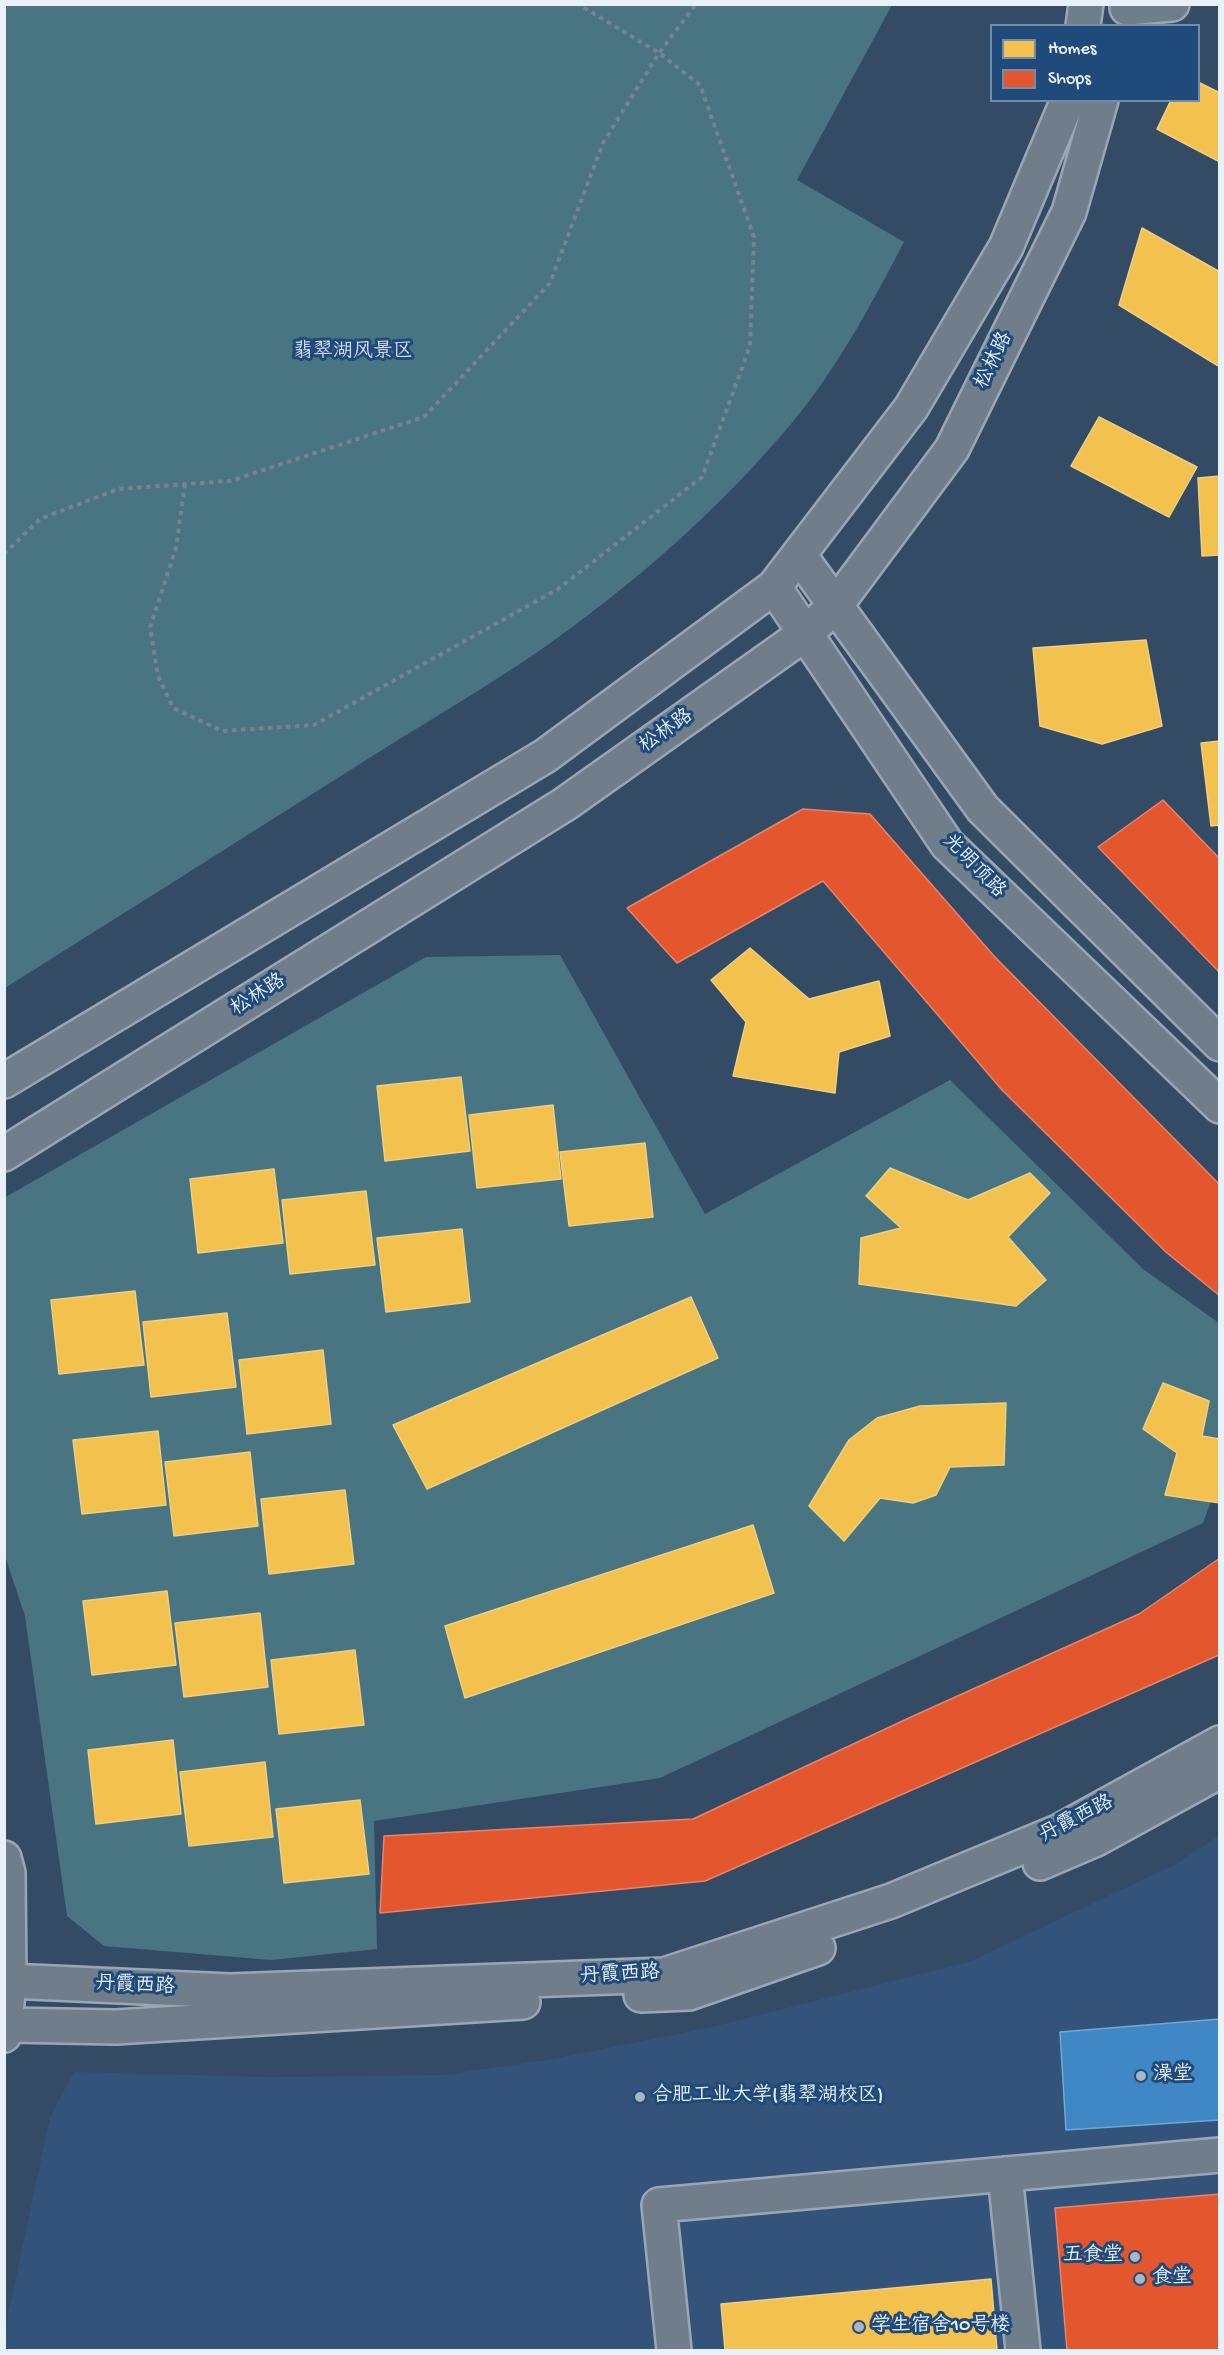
<!DOCTYPE html>
<html>
<head>
<meta charset="utf-8">
<style>
  body { margin:0 }
  #map { position:relative; width:1224px; height:2355px; overflow:hidden; background:#344b65; font-family:"Gochi Hand",sans-serif }
  canvas { display:block }
  .frame { position:absolute; inset:0; border:6px solid #e8f1f8; pointer-events:none }
  .legend { position:absolute; left:990px; top:24px; width:210px; height:78px; box-sizing:border-box; background:#1f4a7a; border:2px solid #6f8dac; margin:0; padding:8px 10px; list-style:none; font-size:18px; color:#e8f1f8 }
  .legend li { display:flex; align-items:center; gap:12px; height:30px }
  .legend b { width:30px; border:2px solid #6f8dac }
</style>
</head>
<body>
<div id="map">
<canvas width="1224" height="2355"></canvas>
<div class="frame"></div>
<ul class="legend">
<li><b style="height:16px;background:#f2c14e"></b>Homes</li>
<li><b style="height:16px;background:#e4572e"></b>Shops</li>
</ul>
</div>
<script>
const c = document.querySelector('canvas').getContext('2d');
c.lineJoin = 'round';
function fill(path, color) {
  c.fillStyle = color;
  c.fill(path, 'evenodd');
}
function trace(path, color, width, dash) {
  c.strokeStyle = color;
  c.lineWidth = width;
  c.lineCap = dash ? 'butt' : 'round';
  c.setLineDash(dash || []);
  c.stroke(path);
}
function drawText(font, color, halo, rows, align = 'center') {
  c.font = font + ' "Gochi Hand","LXGW WenKai TC",sans-serif';
  c.lineWidth = 6;
  c.setLineDash([]);
  c.textBaseline = 'middle';
  c.strokeStyle = halo;
  c.fillStyle = color;
  for (const [text, x, y, turn = 0] of rows) {
    c.save();
    c.translate(x, y);
    c.rotate((+turn || 0) * Math.PI / 180);
    c.textAlign = isNaN(turn) ? turn : align;
    if (halo) c.strokeText(text, 0, 0);
    c.fillText(text, 0, 0);
    c.restore();
  }
}
fill(new Path2D(`
  M 1219,1836 L 1219,2350 L 5,2350 L 4,2334 L 50,2117 L 74,2072 L 270,2077 L 443,2075 L 553,2059 L 708,2028 L 969,1962 L 1180,1862 Z`), '#33537a');
fill(new Path2D(`
  M 5,4 L 892,5 L 797,180 L 904,242 C 871,305 837,369 791,424 C 717,512 633,585 539,651 C 482,690 421,725 363,762 C 243,838 124,913 5,988 Z
  M 560,955 L 705,1214 L 950,1080 L 1143,1269 L 1219,1323 L 1219,1480 L 1203,1523 L 660,1778 L 374,1821 L 377,1949 L 271,1960 L 104,1946 L 67,1916 L 25,1616 L 5,1556 L 4,1198 L 426,957 Z`), '#497582');
const homes = new Path2D(`
  M 1198,82 L 1220,93 L 1220,162 L 1157,129 L 1171,100 L 1198,100 Z
  M 1142,228 L 1220,272 L 1220,367 L 1119,305 Z
  M 1099,417 L 1197,467 L 1169,517 L 1071,466 Z
  M 1220,476 L 1220,555 L 1202,556 L 1198,478 Z
  M 1146,640 L 1162,726 L 1102,744 L 1040,726 L 1033,648 Z
  M 1220,741 L 1220,825 L 1211,826 L 1201,743 Z
  M 750,948 L 809,999 L 879,981 L 890,1036 L 839,1052 L 835,1093 L 733,1076 L 746,1022 L 711,980 Z
  M 461,1077 L 470,1151 L 385,1161 L 377,1086 Z
  M 553,1105 L 561,1179 L 477,1188 L 469,1115 Z
  M 645,1143 L 653,1217 L 569,1226 L 560,1152 Z
  M 890,1168 L 968,1200 L 1030,1173 L 1050,1193 L 1008,1237 L 1046,1280 L 1016,1306 L 859,1284 L 861,1238 L 901,1228 L 866,1196 Z
  M 274,1169 L 283,1243 L 198,1253 L 190,1179 Z
  M 366,1191 L 375,1265 L 290,1274 L 282,1200 Z
  M 462,1229 L 470,1302 L 386,1312 L 377,1238 Z
  M 135,1291 L 144,1365 L 59,1374 L 51,1300 Z
  M 691,1297 L 718,1358 L 427,1489 L 393,1425 Z
  M 227,1313 L 236,1387 L 151,1397 L 143,1322 Z
  M 323,1350 L 331,1424 L 247,1434 L 239,1360 Z
  M 1163,1383 L 1209,1401 L 1202,1436 L 1220,1439 L 1220,1503 L 1165,1495 L 1177,1453 L 1143,1429 Z
  M 1006,1403 L 1004,1465 L 950,1467 L 936,1495 L 913,1503 L 880,1498 L 844,1541 L 809,1506 L 849,1440 L 877,1418 L 920,1406 Z
  M 158,1431 L 166,1505 L 82,1514 L 73,1440 Z
  M 250,1452 L 258,1526 L 174,1536 L 165,1462 Z
  M 345,1490 L 354,1564 L 269,1574 L 261,1499 Z
  M 753,1525 L 774,1593 L 465,1698 L 445,1626 Z
  M 167,1591 L 176,1665 L 92,1675 L 83,1601 Z
  M 260,1613 L 268,1687 L 184,1697 L 175,1623 Z
  M 355,1650 L 364,1725 L 279,1734 L 271,1660 Z
  M 173,1740 L 181,1814 L 96,1824 L 88,1750 Z
  M 265,1762 L 273,1837 L 189,1846 L 180,1772 Z
  M 360,1800 L 369,1874 L 284,1883 L 276,1809 Z
  M 991,2279 L 997,2350 L 725,2350 L 721,2304 Z`);
fill(homes, '#f2c14e');
trace(homes, '#efcf81', 1.5);
const shops = new Path2D(`
  M 1163,800 L 1220,859 L 1220,973 L 1098,847 Z
  M 803,809 L 870,814 L 994,956 L 1220,1185 L 1220,1296 L 1167,1253 L 1002,1090 L 823,881 L 677,963 L 627,908 Z
  M 1220,1558 L 1219,1655 L 705,1881 L 380,1913 L 384,1836 L 693,1819 L 911,1717 L 1139,1614 Z
  M 1220,2194 L 1220,2350 L 1067,2350 L 1055,2208 Z`);
fill(shops, '#e4572e');
trace(shops, '#e5856b', 1.5);
const schools = new Path2D(`
  M 1220,2019 L 1220,2120 L 1066,2130 L 1060,2032 Z`);
fill(schools, '#3f88c5');
trace(schools, '#72a8d4', 1.5);
const minor = new Path2D(`
  M 1127,8 L 1172,4
  M 1083,26 L 1086,4
  M 799,555 L 983,809 L 1220,1044
  M 774,587 L 947,844 L 1220,1106
  M 4,1081 L 545,756 L 774,587 L 911,408 L 1006,247 L 1068,100
  M 4,1154 L 565,804 L 806,633 L 836,605 L 952,449 L 1069,212 L 1101,100
  M 4,1858 L 8,1873 L 9,1981 L 4,2035
  M 1005,2174 L 1023,2350
  M 674,2350 L 659,2205 L 1220,2155`);
const major = new Path2D(`
  M 1040,1863 L 1096,1839 L 1220,1771
  M 9,1981 L 230,1991 L 664,1975 L 891,1901 L 1060,1831 L 1220,1743
  M 641,1995 L 689,1993 L 818,1948
  M 7,2025 L 116,2027 L 523,2002`);
trace(minor, '#9aa6b3', 38);
trace(major, '#9aa6b3', 38);
trace(new Path2D(`
  M 185,484 L 176,548 L 150,627 L 158,676 L 173,708 L 222,731 L 314,725 L 558,589 L 702,477 L 750,346 L 754,237 L 700,85 L 659,53 L 578,4
  M 4,554 L 40,519 L 118,489 L 230,481 L 424,417 L 550,283 L 603,143 L 659,53 L 696,4`), '#778390', 4, [4.5, 4.5]);
trace(minor, '#707e8c', 33);
trace(major, '#707e8c', 33);
for (const [x, y, r, color] of [
  [1141,2076,6,"#a9b7c5"],
  [640,2097,6,"#a9b7c5"],
  [1135,2257,6,"#a9b7c5"],
  [1140,2279,6,"#a9b7c5"],
  [859,2327,6,"#a9b7c5"]
]) {
  const dot = new Path2D();
  dot.arc(x, y, r, 0, 2 * Math.PI);
  c.fillStyle = color;
  c.fill(dot);
  trace(dot, '#1f4a7a', 2);
}
drawText('20px', '#d1dfe7', '#1f4a7a', [
  ["翡翠湖风景区",353,353]
]);
drawText('20px', '#e8f1f8', '#1f4a7a', [
  ["松林路",995,361,-64],
  ["松林路",667,732,-35],
  ["光明顶路",973,867,46],
  ["松林路",259,996,-32],
  ["丹霞西路",1077,1820,-27],
  ["丹霞西路",620,1976,-3],
  ["丹霞西路",135,1987,3]
]);
drawText('20px', '#e8f1f8', '#1f4a7a', [
  ["澡堂",1153,2076],
  ["合肥工业大学(翡翠湖校区)",652,2097],
  ["五食堂",1123,2257,"right"],
  ["食堂",1152,2279],
  ["学生宿舍10号楼",871,2327]
], 'left');
</script>
</body>
</html>
